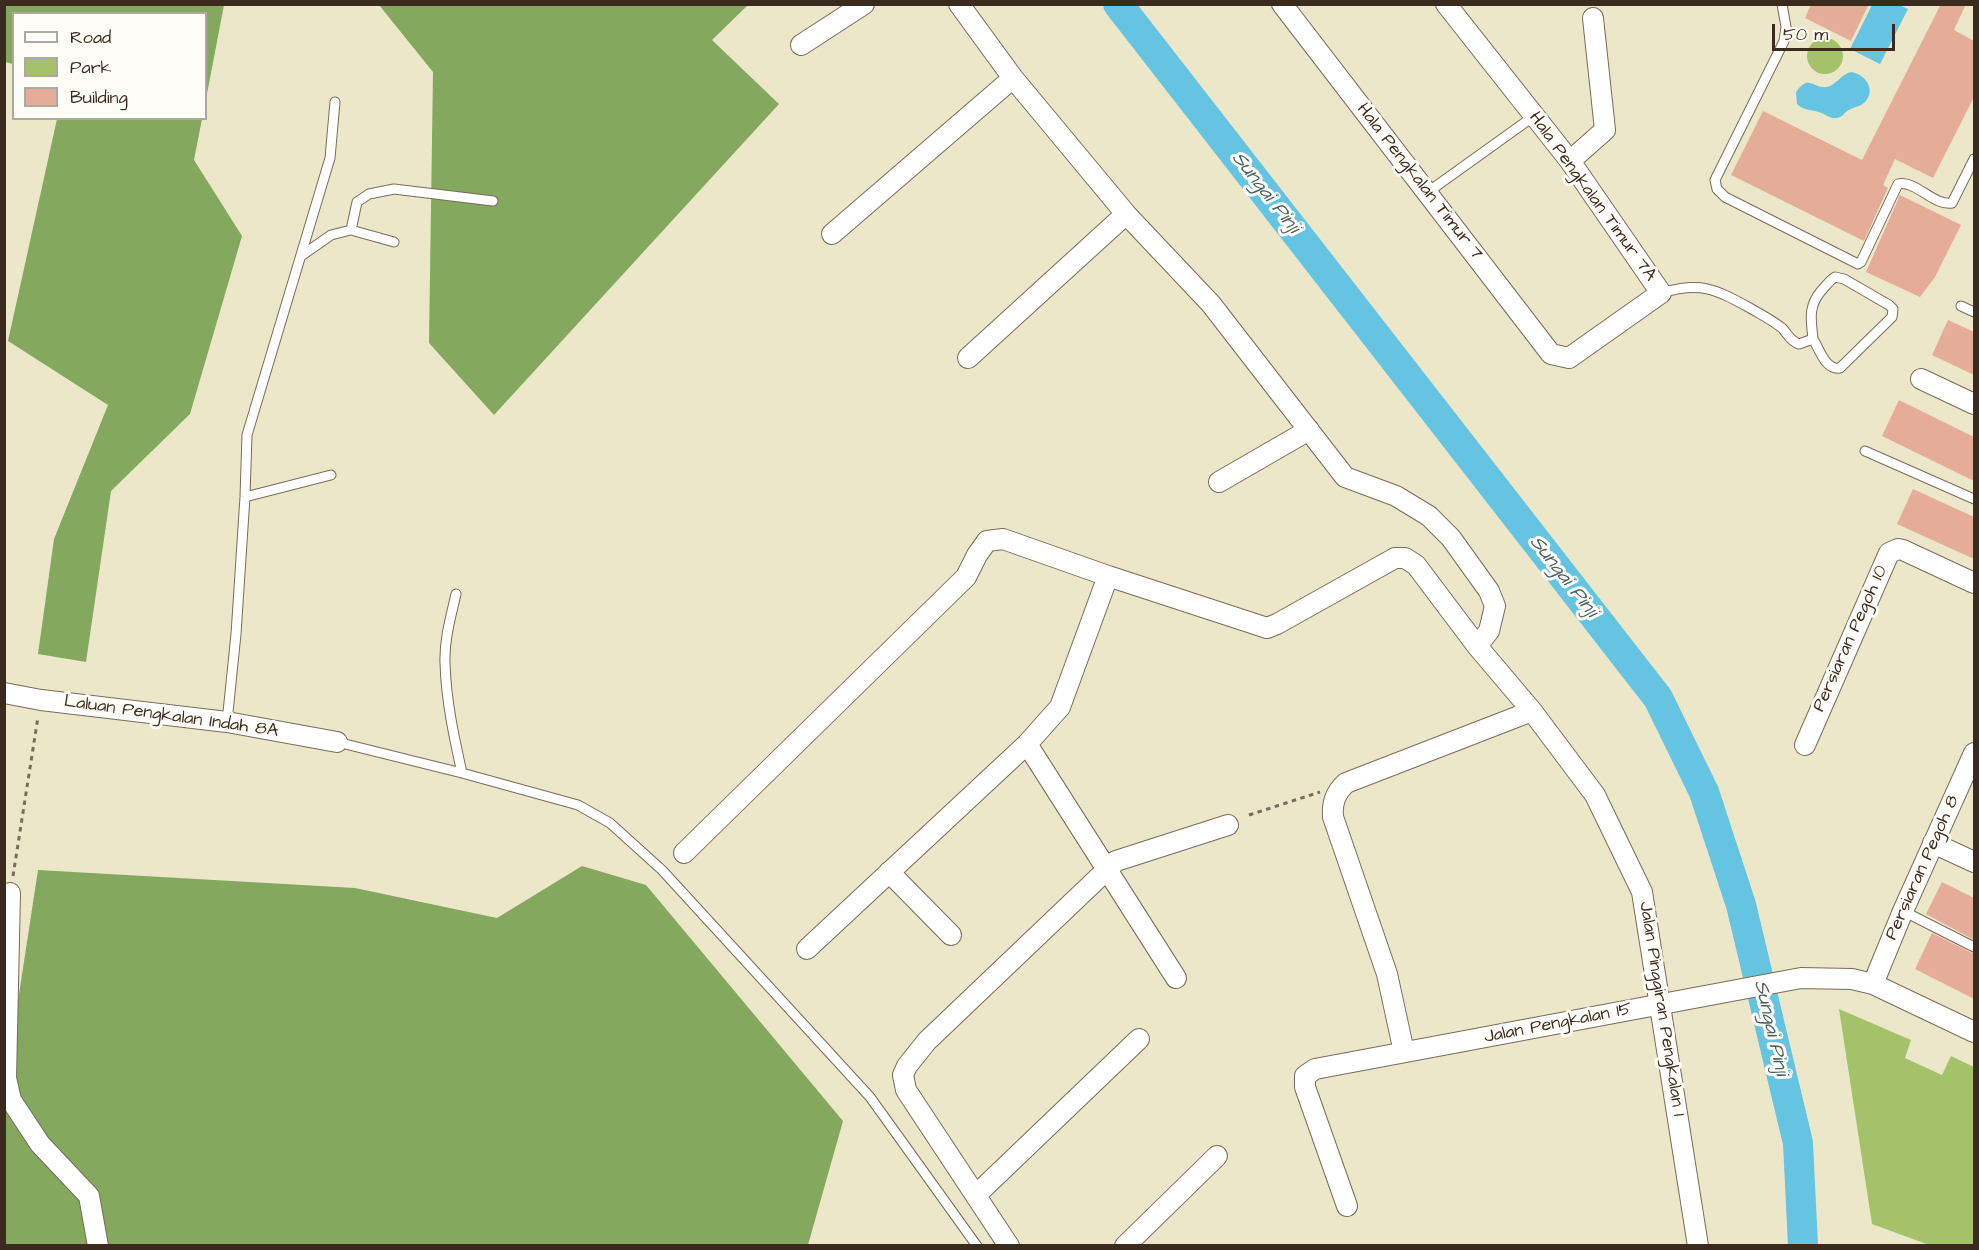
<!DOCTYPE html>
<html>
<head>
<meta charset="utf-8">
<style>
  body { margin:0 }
  #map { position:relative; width:1979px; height:1250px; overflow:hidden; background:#ede7ca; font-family:"Architects Daughter",sans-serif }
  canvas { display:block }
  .frame { position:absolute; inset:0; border:6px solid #3b2a1e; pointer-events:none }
  .legend { position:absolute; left:12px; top:12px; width:195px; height:108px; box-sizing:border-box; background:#fdfcf7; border:2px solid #afa8a0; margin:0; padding:8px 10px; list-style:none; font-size:18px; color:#3b2a1e }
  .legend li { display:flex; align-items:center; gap:12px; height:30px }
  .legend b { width:30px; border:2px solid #afa8a0 }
  .scale { position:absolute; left:1772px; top:24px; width:123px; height:27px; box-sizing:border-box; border:3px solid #3b2a1e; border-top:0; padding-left:8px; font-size:18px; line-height:21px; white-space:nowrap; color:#3b2a1e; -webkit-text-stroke:4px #fdfcf7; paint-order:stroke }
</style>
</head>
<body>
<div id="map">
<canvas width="1979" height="1250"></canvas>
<div class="frame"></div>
<ul class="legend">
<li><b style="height:8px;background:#fff"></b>Road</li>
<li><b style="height:16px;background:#a4c26a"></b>Park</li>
<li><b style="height:16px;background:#e5ac98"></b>Building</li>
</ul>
<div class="scale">50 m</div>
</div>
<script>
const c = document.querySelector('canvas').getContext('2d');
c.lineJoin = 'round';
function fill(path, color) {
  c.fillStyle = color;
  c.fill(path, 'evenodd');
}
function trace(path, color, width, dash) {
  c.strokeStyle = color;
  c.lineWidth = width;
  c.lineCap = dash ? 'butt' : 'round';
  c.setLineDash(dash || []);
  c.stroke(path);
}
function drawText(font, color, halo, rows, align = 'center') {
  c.font = font + ' "Architects Daughter",sans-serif';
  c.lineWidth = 6;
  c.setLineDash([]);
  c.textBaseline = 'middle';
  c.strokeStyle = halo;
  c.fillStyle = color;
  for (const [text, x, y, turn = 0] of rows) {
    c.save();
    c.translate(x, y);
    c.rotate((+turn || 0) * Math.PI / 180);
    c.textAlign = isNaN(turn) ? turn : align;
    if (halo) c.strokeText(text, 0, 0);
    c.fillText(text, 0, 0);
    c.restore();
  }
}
fill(new Path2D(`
  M1807 56a18 18 0 1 1 36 0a18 18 0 1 1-36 0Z
  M 1839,1009 L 1911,1040 L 1905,1058 L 1942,1075 L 1951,1056 L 1974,1067 L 1974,1245 L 1929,1245 L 1872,1224 Z`), '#a4c26a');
fill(new Path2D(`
  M 4,5 L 224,5 L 206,99 L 206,14 L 14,14 L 13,64 L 5,62 Z
  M 379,5 L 748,5 L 712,40 L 779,104 L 494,415 L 429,343 L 433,72 Z
  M 57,119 L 202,119 L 194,160 L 242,236 L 190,414 L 111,491 L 86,662 L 38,654 L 54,539 L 108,405 L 8,341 Z
  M 582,866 L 646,885 L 843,1121 L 808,1245 L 5,1246 L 5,1086 L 38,870 L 355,888 L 497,918 Z`), '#83a85e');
fill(new Path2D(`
  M 1872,5 L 1899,5 L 1908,9 L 1880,64 L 1850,49 Z
  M 1851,72 C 1866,74 1877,91 1864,103 C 1859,107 1853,107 1847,111 C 1844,114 1841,118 1836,118 C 1830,119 1824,113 1818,112 C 1810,109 1804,111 1797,104 L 1796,92 C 1809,74 1812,88 1826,87 C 1836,86 1841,74 1851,72 Z`), '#64c4e2');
trace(new Path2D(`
  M 1118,4 L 1658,698 L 1704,792 L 1741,905 L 1798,1143 L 1803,1246`), '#64c4e2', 30);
fill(new Path2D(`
  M 1811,4 L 1869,4 L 1851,41 L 1805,18 Z
  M 1941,4 L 1966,4 L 1954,30 L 1974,41 L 1974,97 L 1933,178 L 1895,159 L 1883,185 L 1888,188 L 1864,241 L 1731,175 L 1763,111 L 1862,160 Z
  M 1900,195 L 1961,225 L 1935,277 L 1920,297 L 1866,272 Z
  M 1948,320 L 1974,332 L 1974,375 L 1932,355 Z
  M 1899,400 L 1974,437 L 1974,481 L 1882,436 Z
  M 1913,489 L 1974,517 L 1974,559 L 1897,524 Z
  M 1942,882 L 1974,898 L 1974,940 L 1926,914 Z
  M 1932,933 L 1974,954 L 1974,999 L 1915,969 Z`), '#e5ac98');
const lane = new Path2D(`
  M 1782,4 L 1786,27 L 1784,41 L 1715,180 L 1717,189 L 1725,197 L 1858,264 L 1861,262 L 1898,184 C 1916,180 1933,206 1952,203 L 1974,159
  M 1428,192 L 1534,116
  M 351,230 L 357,202 L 369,194 L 394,189 L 493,201
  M 301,256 L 331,235 L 351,230 L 394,242
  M 1661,293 C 1701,281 1715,289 1750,308 C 1760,314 1772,320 1782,328 C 1788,334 1790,341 1799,344 L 1813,339 C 1811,319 1808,307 1821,291 C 1826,286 1829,281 1835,277 L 1844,279 L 1889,305 L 1893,309 L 1892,317 L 1840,368 C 1825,370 1820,350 1813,339
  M 1961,306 L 1974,312
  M 1865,451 L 1974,499
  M 245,497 L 331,475
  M 456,594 C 451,616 444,640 445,663 C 446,700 454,737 462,773
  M 227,722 L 236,634 L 245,497 L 247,435 L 330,158 L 335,102
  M 337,742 L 462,773 L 578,805 L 610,823 L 662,870 L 870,1097 L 977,1246
  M 1903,911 L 1974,947`);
const street = new Path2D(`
  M 959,4 L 1013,78 L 1126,214 L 1211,304 L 1345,477 L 1396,496 L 1429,516 L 1451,538 L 1489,591 L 1495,606 L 1489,631 L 1477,646
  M 1282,4 L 1551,354 L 1569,358 L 1661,293 L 1570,161 L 1446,4
  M 801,45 L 864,4
  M 1570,161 L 1605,130 L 1593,18
  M 832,234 L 1013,78
  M 968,358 L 1126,214
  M 1921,379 L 1974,404
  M 1219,482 L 1309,430
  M 4,693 L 41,700 L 227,722 L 337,742
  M 1027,744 L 1176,978
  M 1805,745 L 1889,553 L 1898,549 L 1903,550 L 1974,583
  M 1933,843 L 1974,862
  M 684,853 L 966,577 L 977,555 L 987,541 L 1003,539 L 1108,576 L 1267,628 L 1277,624 L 1395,558 L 1405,558 L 1416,565 L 1477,646 L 1532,711
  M 889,872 L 951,935
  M 10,893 L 6,1078 L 11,1100 L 40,1144 L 89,1196 L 98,1246
  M 807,949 L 1027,744 L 1060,707 L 1108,576
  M 1873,984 L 1903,911 L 1974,753
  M 1404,1052 L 1387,974 L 1333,817 C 1332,803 1335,793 1346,783 L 1532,711 L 1595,795 L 1642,892 L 1698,1246
  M 976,1195 L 1139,1039
  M 1347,1206 L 1305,1087 L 1305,1076 L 1315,1069 L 1801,978 L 1852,979 L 1873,984 L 1974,1032
  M 1009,1246 L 906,1090 L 903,1075 L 907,1066 L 927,1041 L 1116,861 L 1228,825
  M 1125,1246 L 1217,1156`);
trace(lane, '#796c5a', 11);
trace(street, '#796c5a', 22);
trace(new Path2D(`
  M 1249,815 L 1320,792
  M 13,876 L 38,717`), '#796c5a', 3, [4.5, 4.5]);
trace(lane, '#fff', 9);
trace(street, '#fff', 20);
drawText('18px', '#3b2a1e', '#fdfcf7', [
  ["Hala Pengkalan Timur 7",1419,182,52],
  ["Hala Pengkalan Timur 7A",1592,197,54],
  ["Persiaran Pegoh 10",1851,639,-66],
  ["Laluan Pengkalan Indah 8A",171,717,8],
  ["Persiaran Pegoh 8",1923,868,-66],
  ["Jalan Pinggiran Pengkalan 1",1661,1009,81],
  ["Jalan Pengkalan 15",1558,1024,-11]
]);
drawText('italic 20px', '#496063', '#fdfcf7', [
  ["Sungai Pinji",1265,193,52],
  ["Sungai Pinji",1563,577,52],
  ["Sungai Pinji",1770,1028,77]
]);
</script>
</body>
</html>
